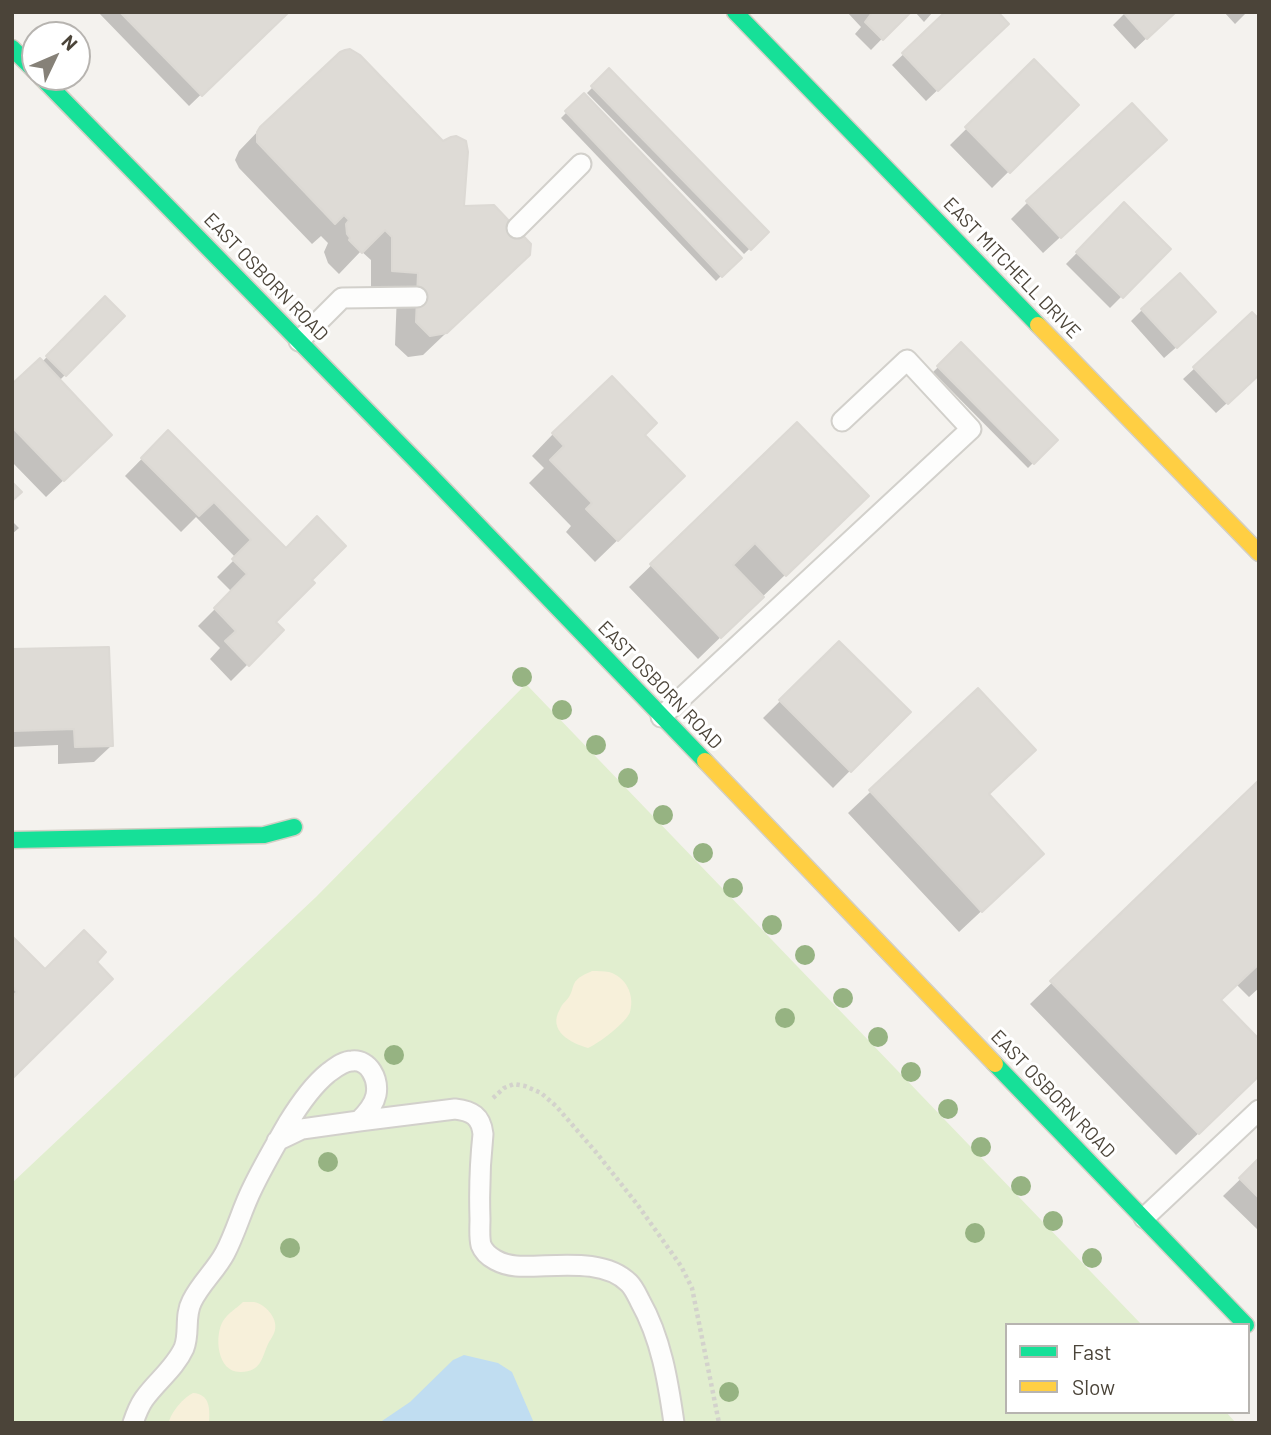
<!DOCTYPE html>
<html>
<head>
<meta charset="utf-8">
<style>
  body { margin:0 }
  #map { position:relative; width:1271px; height:1435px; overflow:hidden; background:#f4f2ee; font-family:Barlow,sans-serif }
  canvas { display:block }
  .frame { position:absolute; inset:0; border:14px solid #4b4439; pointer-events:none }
  .legend { position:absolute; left:1005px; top:1323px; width:245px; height:91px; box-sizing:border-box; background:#fff; border:2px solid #b7b4b0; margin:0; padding:9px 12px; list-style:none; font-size:21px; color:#4b4439 }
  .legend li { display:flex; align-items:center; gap:14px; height:35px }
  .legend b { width:35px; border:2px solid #b7b4b0 }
  .north { position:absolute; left:21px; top:21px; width:70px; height:70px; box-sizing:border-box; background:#fff; border:2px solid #b7b4b0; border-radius:50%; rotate:46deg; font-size:19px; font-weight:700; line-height:28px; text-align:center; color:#4b4439 }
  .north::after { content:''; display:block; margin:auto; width:24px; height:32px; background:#868178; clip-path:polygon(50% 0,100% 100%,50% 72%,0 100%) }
</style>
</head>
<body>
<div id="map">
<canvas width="1271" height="1435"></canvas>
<div class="frame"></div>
<ul class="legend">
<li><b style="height:9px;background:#16e098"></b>Fast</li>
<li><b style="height:9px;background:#ffcf43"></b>Slow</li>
</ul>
<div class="north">N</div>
</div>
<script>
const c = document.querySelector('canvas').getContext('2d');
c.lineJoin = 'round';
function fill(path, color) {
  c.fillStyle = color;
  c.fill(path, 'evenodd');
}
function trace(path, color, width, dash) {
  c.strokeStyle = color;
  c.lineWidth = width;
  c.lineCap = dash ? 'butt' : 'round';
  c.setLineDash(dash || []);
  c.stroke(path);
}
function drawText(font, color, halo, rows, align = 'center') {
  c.font = font + ' Barlow,sans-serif';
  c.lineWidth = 6;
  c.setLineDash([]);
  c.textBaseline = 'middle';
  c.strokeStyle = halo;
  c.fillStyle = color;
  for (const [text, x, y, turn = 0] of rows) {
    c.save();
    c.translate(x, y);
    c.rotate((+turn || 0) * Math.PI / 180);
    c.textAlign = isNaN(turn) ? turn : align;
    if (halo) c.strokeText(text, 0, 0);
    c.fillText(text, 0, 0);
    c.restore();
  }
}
fill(new Path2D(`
  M 526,684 L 1142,1325 L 1007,1325 L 1007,1412 L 1226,1412 L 1236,1423 L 12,1423 L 12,1183 L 316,897 Z`), '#e1eecf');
fill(new Path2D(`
  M 592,971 C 598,971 604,971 609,972 C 626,977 635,995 630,1012 C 627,1022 598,1044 588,1048 C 571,1043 547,1031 560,1009 C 562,1003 568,1000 570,995 C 572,992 572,988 574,984 C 577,977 586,974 592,971 Z
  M 243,1302 C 247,1302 251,1302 254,1302 C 265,1304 278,1318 275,1330 C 274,1335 270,1340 268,1344 C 261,1360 261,1371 241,1372 C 217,1373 214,1336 223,1321 C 228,1313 237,1308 243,1302 Z
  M 193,1393 C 210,1394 210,1409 209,1423 L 169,1423 C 170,1413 184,1397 193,1393 Z`), '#f7f0da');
fill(new Path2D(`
  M 464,1355 L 498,1363 L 512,1372 L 534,1423 L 379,1423 L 410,1402 L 453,1360 Z`), '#c0ddf1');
fill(new Path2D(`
  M 98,12 L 287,12 L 189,106 Z
  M 847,12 L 908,12 L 871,50 L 855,34 L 861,27 Z
  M 915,12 L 933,12 L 924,22 Z
  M 948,12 L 996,35 L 926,101 L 892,65 Z
  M 1126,12 L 1166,20 L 1135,49 L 1113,25 Z
  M 1224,12 L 1247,12 L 1235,24 Z
  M 1034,62 L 1076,105 L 992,188 L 950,145 Z
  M 609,71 L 767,232 L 744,254 L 587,93 Z
  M 584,95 L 739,258 L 716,281 L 561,118 Z
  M 261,128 L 462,208 L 506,276 L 423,355 L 408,357 L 395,345 L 397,294 L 371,293 L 371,260 L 361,251 L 339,274 L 328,263 L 324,252 L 328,243 L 321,236 L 312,244 L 239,168 L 235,160 L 239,151 Z
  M 1147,157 L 1043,253 L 1011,219 L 1028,202 Z
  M 1124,205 L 1169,249 L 1110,308 L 1066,264 Z
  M 105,298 L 123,316 L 59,381 L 93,452 L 46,497 L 12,462 L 12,387 L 41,363 Z
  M 1142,310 L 1203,324 L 1164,358 L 1131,321 Z
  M 961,345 L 1056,440 L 1028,468 L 933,372 Z
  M 1195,368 L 1259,374 L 1216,413 L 1183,379 Z
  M 797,424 L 844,518 L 698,659 L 629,587 Z
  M 168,432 L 309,580 L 273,622 L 282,630 L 231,681 L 210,659 L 220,648 L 198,626 L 232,592 L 217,577 L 236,558 L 196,517 L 181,532 L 125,476 Z
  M 553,434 L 643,435 L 661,498 L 595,562 L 566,532 L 571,526 L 529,483 L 544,468 L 532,456 Z
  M 12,521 L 19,528 L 12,534 Z
  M 839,643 L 908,712 L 833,788 L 763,718 Z
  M 12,651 L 111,746 L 94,762 L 58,764 L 58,745 L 12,747 Z
  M 978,690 L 987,795 L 1020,875 L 959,932 L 848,813 Z
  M 1259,782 L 1259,988 L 1249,997 L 1236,984 L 1219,1000 L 1259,1075 L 1176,1155 L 1030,1004 Z
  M 12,939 L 45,971 L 12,1076 Z
  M 1259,1161 L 1259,1231 L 1223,1196 Z`), '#0003');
const building = new Path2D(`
  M 120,12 L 289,12 L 202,96 Z
  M 869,12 L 911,12 L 883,40 L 865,22 L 871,14 Z
  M 945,12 L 998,12 L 1009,24 L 938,91 L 902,53 Z
  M 1123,12 L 1176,12 L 1147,39 Z
  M 350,49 L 360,55 L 443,141 L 451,137 L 456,136 L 466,141 L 468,152 L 464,206 L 494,205 L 531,244 L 530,255 L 447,333 L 430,336 L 416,322 L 418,273 L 392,271 L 392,237 L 385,230 L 362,253 L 349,240 L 350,238 L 347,234 L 346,224 L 349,220 L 344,215 L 335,224 L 257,142 L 257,132 L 260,127 L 340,52 L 345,50 Z
  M 1034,59 L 1079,105 L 1010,173 L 965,127 Z
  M 609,68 L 769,232 L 751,250 L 591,86 Z
  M 584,93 L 742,258 L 722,277 L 565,111 Z
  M 1132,103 L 1167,140 L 1061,238 L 1026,201 Z
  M 1124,202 L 1171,249 L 1123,298 L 1076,252 Z
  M 1180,273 L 1216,312 L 1177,348 L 1141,309 Z
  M 105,296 L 125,316 L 66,376 L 46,356 Z
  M 1252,312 L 1259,319 L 1259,375 L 1228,404 L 1193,367 Z
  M 961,342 L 1058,440 L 1034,464 L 937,366 Z
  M 40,358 L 112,435 L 64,481 L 12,427 L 12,384 Z
  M 612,376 L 657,423 L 645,435 L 685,476 L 618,541 L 586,509 L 592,503 L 550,460 L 564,446 L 552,433 Z
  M 797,422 L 869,496 L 786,576 L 755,543 L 733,565 L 764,597 L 721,638 L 650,564 Z
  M 168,430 L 286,548 L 317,516 L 346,546 L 312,580 L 315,583 L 276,622 L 284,630 L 249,666 L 225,641 L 236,631 L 214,608 L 247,574 L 232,559 L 251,540 L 214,502 L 199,516 L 141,458 Z
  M 12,482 L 22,492 L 12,501 Z
  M 839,641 L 911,712 L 851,772 L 779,700 Z
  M 109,647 L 113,746 L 75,747 L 74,729 L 13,731 L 12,739 L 12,649 Z
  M 978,688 L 1036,750 L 989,794 L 1044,854 L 982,912 L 869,790 Z
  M 1259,780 L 1259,964 L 1221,1000 L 1259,1039 L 1259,1076 L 1199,1134 L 1050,981 Z
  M 84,930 L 106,952 L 97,962 L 113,979 L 12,1079 L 12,997 L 17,992 L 12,986 L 12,936 L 45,969 Z
  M 1259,1158 L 1259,1198 L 1239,1178 Z`);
fill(building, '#dedbd6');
trace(building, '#dcd9d4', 2);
const lane = new Path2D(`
  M 517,228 L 581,164
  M 299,341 L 342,298 L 417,297
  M 661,717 L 971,429 L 907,360 L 842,421
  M 359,1121 L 455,1109 C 472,1111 481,1116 483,1134 C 480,1162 479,1190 480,1219 C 480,1227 479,1237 481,1245 C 486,1258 503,1265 516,1266 C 550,1268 602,1256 629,1283 C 634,1288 637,1295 640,1301 C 661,1338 668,1381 674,1423
  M 1144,1218 L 1259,1110
  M 133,1423 C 136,1414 139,1406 144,1399 C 157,1381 175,1368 184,1348 C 190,1333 184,1316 192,1301 C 201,1283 216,1270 225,1253 C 236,1232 242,1209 252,1189 C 263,1166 276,1144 288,1123 C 299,1105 312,1086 328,1073 C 335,1068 343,1061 352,1061 C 369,1059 379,1079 376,1095 C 374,1105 366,1114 359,1121 L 302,1129 L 277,1141`);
const fast = new Path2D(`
  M 735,12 L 1038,325
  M 12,48 L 35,71
  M 41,77 L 427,472 L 705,761
  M 12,840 L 264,835 L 294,827
  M 995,1064 L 1246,1325`);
const slow = new Path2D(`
  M 1038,325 L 1259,553
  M 705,761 L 995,1064`);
trace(lane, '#d2d0cb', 23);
trace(fast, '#d3cfc5', 19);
trace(slow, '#d3cfc5', 19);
trace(new Path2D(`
  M 493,1098 L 504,1088 L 514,1084 L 525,1086 L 541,1093 L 556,1106 L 595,1151 L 637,1204 L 681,1266 L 692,1288 L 719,1423`), '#d3d2cc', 4.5, [3.5, 3.5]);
trace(lane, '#fdfdfc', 19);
trace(fast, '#16e098', 16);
trace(slow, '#ffcf43', 16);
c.fillStyle = '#96b382';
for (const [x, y] of [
  [522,677],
  [562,710],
  [596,745],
  [628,778],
  [663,815],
  [703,853],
  [733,888],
  [772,925],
  [805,955],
  [843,998],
  [785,1018],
  [878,1037],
  [394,1055],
  [911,1072],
  [948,1109],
  [981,1147],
  [328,1162],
  [1021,1186],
  [1053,1221],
  [975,1233],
  [290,1248],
  [1092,1258],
  [729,1392]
]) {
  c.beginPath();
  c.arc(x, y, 10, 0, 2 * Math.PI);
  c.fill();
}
drawText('19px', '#4b4439', '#fff', [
  ["EAST MITCHELL DRIVE",1012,268,46],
  ["EAST OSBORN ROAD",266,277,46],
  ["EAST OSBORN ROAD",660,685,46],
  ["EAST OSBORN ROAD",1053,1094,46]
]);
</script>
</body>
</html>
